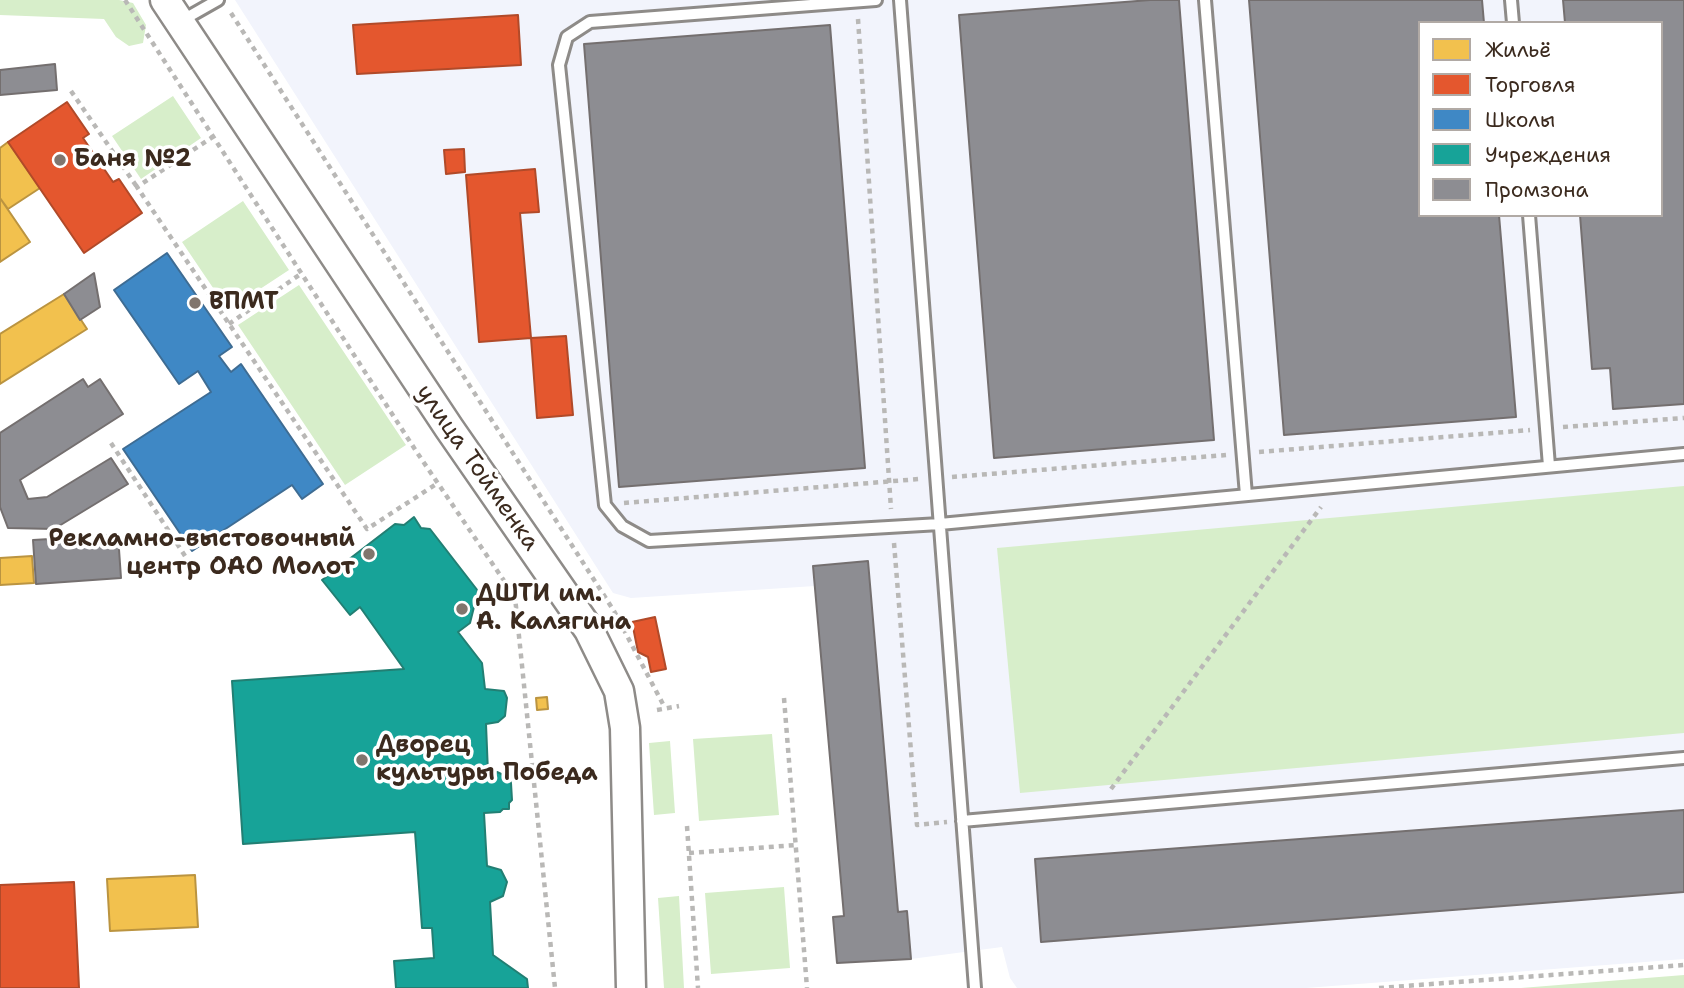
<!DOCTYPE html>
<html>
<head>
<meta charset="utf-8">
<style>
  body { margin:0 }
  #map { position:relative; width:1684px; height:988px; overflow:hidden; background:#fff; font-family:"Shantell Sans",sans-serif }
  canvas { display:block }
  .legend { position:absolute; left:1418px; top:21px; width:245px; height:196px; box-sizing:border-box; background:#fff; border:2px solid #b1aaa5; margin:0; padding:9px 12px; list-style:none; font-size:21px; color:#3b2a1e }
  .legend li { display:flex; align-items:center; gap:14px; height:35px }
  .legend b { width:35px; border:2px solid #b1aaa5 }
</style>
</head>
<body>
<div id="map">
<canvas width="1684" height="988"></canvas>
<ul class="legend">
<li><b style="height:19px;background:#f2c14e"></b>Жильё</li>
<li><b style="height:19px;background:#e4572e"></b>Торговля</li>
<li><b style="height:19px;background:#3f88c5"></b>Школы</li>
<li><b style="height:19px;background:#17a398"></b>Учреждения</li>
<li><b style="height:19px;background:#8d8d92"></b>Промзона</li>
</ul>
</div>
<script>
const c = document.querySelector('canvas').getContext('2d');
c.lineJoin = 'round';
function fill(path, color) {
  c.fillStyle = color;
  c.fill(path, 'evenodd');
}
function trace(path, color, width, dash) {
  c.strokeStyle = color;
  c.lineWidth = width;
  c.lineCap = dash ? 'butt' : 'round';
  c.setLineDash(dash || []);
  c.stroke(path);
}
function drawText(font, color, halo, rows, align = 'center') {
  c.font = font + ' "Shantell Sans",sans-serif';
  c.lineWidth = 7;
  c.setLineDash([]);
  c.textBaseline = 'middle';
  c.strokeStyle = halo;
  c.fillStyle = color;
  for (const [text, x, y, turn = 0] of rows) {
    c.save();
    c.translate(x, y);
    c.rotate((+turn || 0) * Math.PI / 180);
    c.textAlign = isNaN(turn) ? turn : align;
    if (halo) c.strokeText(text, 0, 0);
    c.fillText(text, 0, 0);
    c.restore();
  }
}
fill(new Path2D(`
  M 235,0 L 1684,0 L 1684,959 L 1306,988 L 1017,988 L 1010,978 L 1002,947 L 911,959 L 837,963 L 833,917 L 844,915 L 815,586 L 631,598 L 613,593 ZM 1420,23 L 1661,23 L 1661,215 L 1420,215 Z`), '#f2f4fc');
fill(new Path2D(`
  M 0,0 L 119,0 L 133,3 L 146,25 L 143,43 L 129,46 L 116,37 L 104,19 L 0,15 Z
  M 173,96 L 201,138 L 141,179 L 112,136 Z
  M 243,201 L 289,270 L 228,310 L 182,242 Z
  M 299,285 L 406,445 L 345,485 L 238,325 Z
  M 1684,486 L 1684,733 L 1020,793 L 997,548 Z
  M 772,734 L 779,815 L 699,821 L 693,739 Z
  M 670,741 L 675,813 L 654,815 L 649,743 Z
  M 784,887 L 790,968 L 711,974 L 705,893 Z
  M 679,896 L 684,988 L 664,988 L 658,898 Z
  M 1684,975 L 1684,988 L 1521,988 Z`), '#d7eeca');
const homes = new Path2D(`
  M 8,142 L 40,188 L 8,209 L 0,198 L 0,148 Z
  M 0,198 L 30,242 L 0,262 Z
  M 64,294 L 87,329 L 0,384 L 0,334 Z
  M 32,556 L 34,583 L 0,585 L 0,558 Z
  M 547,697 L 548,709 L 537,710 L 536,698 Z
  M 195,875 L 198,927 L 110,931 L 107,879 Z`);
fill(homes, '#f2c14e');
trace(homes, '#bb9440', 2);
const shops = new Path2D(`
  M 518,15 L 521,65 L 357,74 L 353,25 Z
  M 67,102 L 89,134 L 83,138 L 113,182 L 119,179 L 142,213 L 84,253 L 8,142 Z
  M 464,149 L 465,172 L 446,174 L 444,150 Z
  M 535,169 L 539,212 L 520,213 L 531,338 L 479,342 L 466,175 Z
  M 566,336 L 573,415 L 537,418 L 531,338 Z
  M 655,617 L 666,669 L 651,672 L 648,657 L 638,652 L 632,622 Z
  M 74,882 L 79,988 L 0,988 L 0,885 Z`);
fill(shops, '#e4572e');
trace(shops, '#b14a29', 2);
const schools = new Path2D(`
  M 167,253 L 232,347 L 219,356 L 231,372 L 241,364 L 323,484 L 302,499 L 292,485 L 192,551 L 123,449 L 211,392 L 198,371 L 179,384 L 114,290 Z`);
fill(schools, '#3f88c5');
trace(schools, '#3e6c93', 2);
const public = new Path2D(`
  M 414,517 L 421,528 L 430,529 L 478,591 L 470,623 L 458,632 L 482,663 L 485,689 L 504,691 L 507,698 L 505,716 L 498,722 L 486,724 L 488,773 L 497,772 L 508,777 L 511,783 L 512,800 L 509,803 L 509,809 L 503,809 L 500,812 L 484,813 L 487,866 L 501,870 L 507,882 L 503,896 L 490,902 L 493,955 L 527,979 L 528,988 L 396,988 L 394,961 L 434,958 L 432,928 L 422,928 L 415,832 L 243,844 L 232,681 L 404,669 L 360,607 L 350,615 L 322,580 L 395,524 L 404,525 Z`);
fill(public, '#17a398');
trace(public, '#227f73', 2);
const industry = new Path2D(`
  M 1150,0 L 1179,0 L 1214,440 L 994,458 L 959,15 Z
  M 1249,0 L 1482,0 L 1484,23 L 1420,23 L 1420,215 L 1499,215 L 1516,417 L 1284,435 Z
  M 1563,0 L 1684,0 L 1684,404 L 1613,409 L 1610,368 L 1592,369 L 1580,215 L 1661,215 L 1661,23 L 1565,23 Z
  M 830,25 L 865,468 L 619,487 L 584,44 Z
  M 55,64 L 57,90 L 0,95 L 0,70 Z
  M 94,273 L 100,307 L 80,320 L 64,294 Z
  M 83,379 L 88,387 L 100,379 L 123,414 L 20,480 L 28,499 L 47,497 L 111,458 L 128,484 L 54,529 L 8,528 L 0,507 L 0,433 Z
  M 118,535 L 121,578 L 36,584 L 33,540 Z
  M 868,561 L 898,912 L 907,911 L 911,959 L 837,963 L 833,917 L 844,916 L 813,566 Z
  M 1684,810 L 1684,892 L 1041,942 L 1035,859 Z`);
fill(industry, '#8d8d92');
trace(industry, '#746f6f', 2);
const service = new Path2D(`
  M 876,0 L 590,22 L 567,37 L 559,65 L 605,505 L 622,526 L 649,541 L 940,524 L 1684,454
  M 900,0 L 975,988
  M 1205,0 L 1246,495
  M 1511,0 L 1513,23
  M 181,21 L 218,0
  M 1529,215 L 1549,466
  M 962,821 L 1684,758`);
const tertiary = new Path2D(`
  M 165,0 L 449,428 L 589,630 L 619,691 L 625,728 L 631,988`);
trace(service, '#8e8b88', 16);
trace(tertiary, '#8e8b88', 33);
trace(new Path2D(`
  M 125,0 L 416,451 L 515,597 L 555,988
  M 231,13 L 614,611 L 665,708
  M 858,19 L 891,509
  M 71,91 L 137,187
  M 214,136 L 137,187 L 367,529 L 438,483
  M 229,324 L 302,273
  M 1563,427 L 1684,418
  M 111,443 L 191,565
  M 1259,452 L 1530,430
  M 952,477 L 1226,455
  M 624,503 L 919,479
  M 894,543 L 917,825 L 947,822
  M 784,698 L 807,988
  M 657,710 L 679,706
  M 1111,789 L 1321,507
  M 687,826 L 698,988
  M 689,853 L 796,845
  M 1379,988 L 1684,965`), '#b9b8b6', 4.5, [5, 5]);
trace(service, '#fff', 10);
trace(tertiary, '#fff', 28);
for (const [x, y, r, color] of [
  [60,160,7,"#80756d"],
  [195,303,7,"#80756d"],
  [369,554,7,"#80756d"],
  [462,609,7,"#80756d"],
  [362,760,7,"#80756d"]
]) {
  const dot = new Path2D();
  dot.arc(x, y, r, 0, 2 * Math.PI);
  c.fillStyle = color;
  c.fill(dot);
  trace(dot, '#fff', 2.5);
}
drawText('bold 24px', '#3b2a1e', '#fff', [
  ["Баня №2",74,160],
  ["ВПМТ",209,303],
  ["Рекламно-выстовочный",355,540,"right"],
  ["центр ОАО Молот",355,568,"right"],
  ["ДШТИ им.",476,595],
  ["А. Калягина",476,623],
  ["Дворец",376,746],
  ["культуры Победа",376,774]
], 'left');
drawText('24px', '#3b2a1e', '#fff', [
  ["улица Тойменка",477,468,55]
]);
</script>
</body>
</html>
